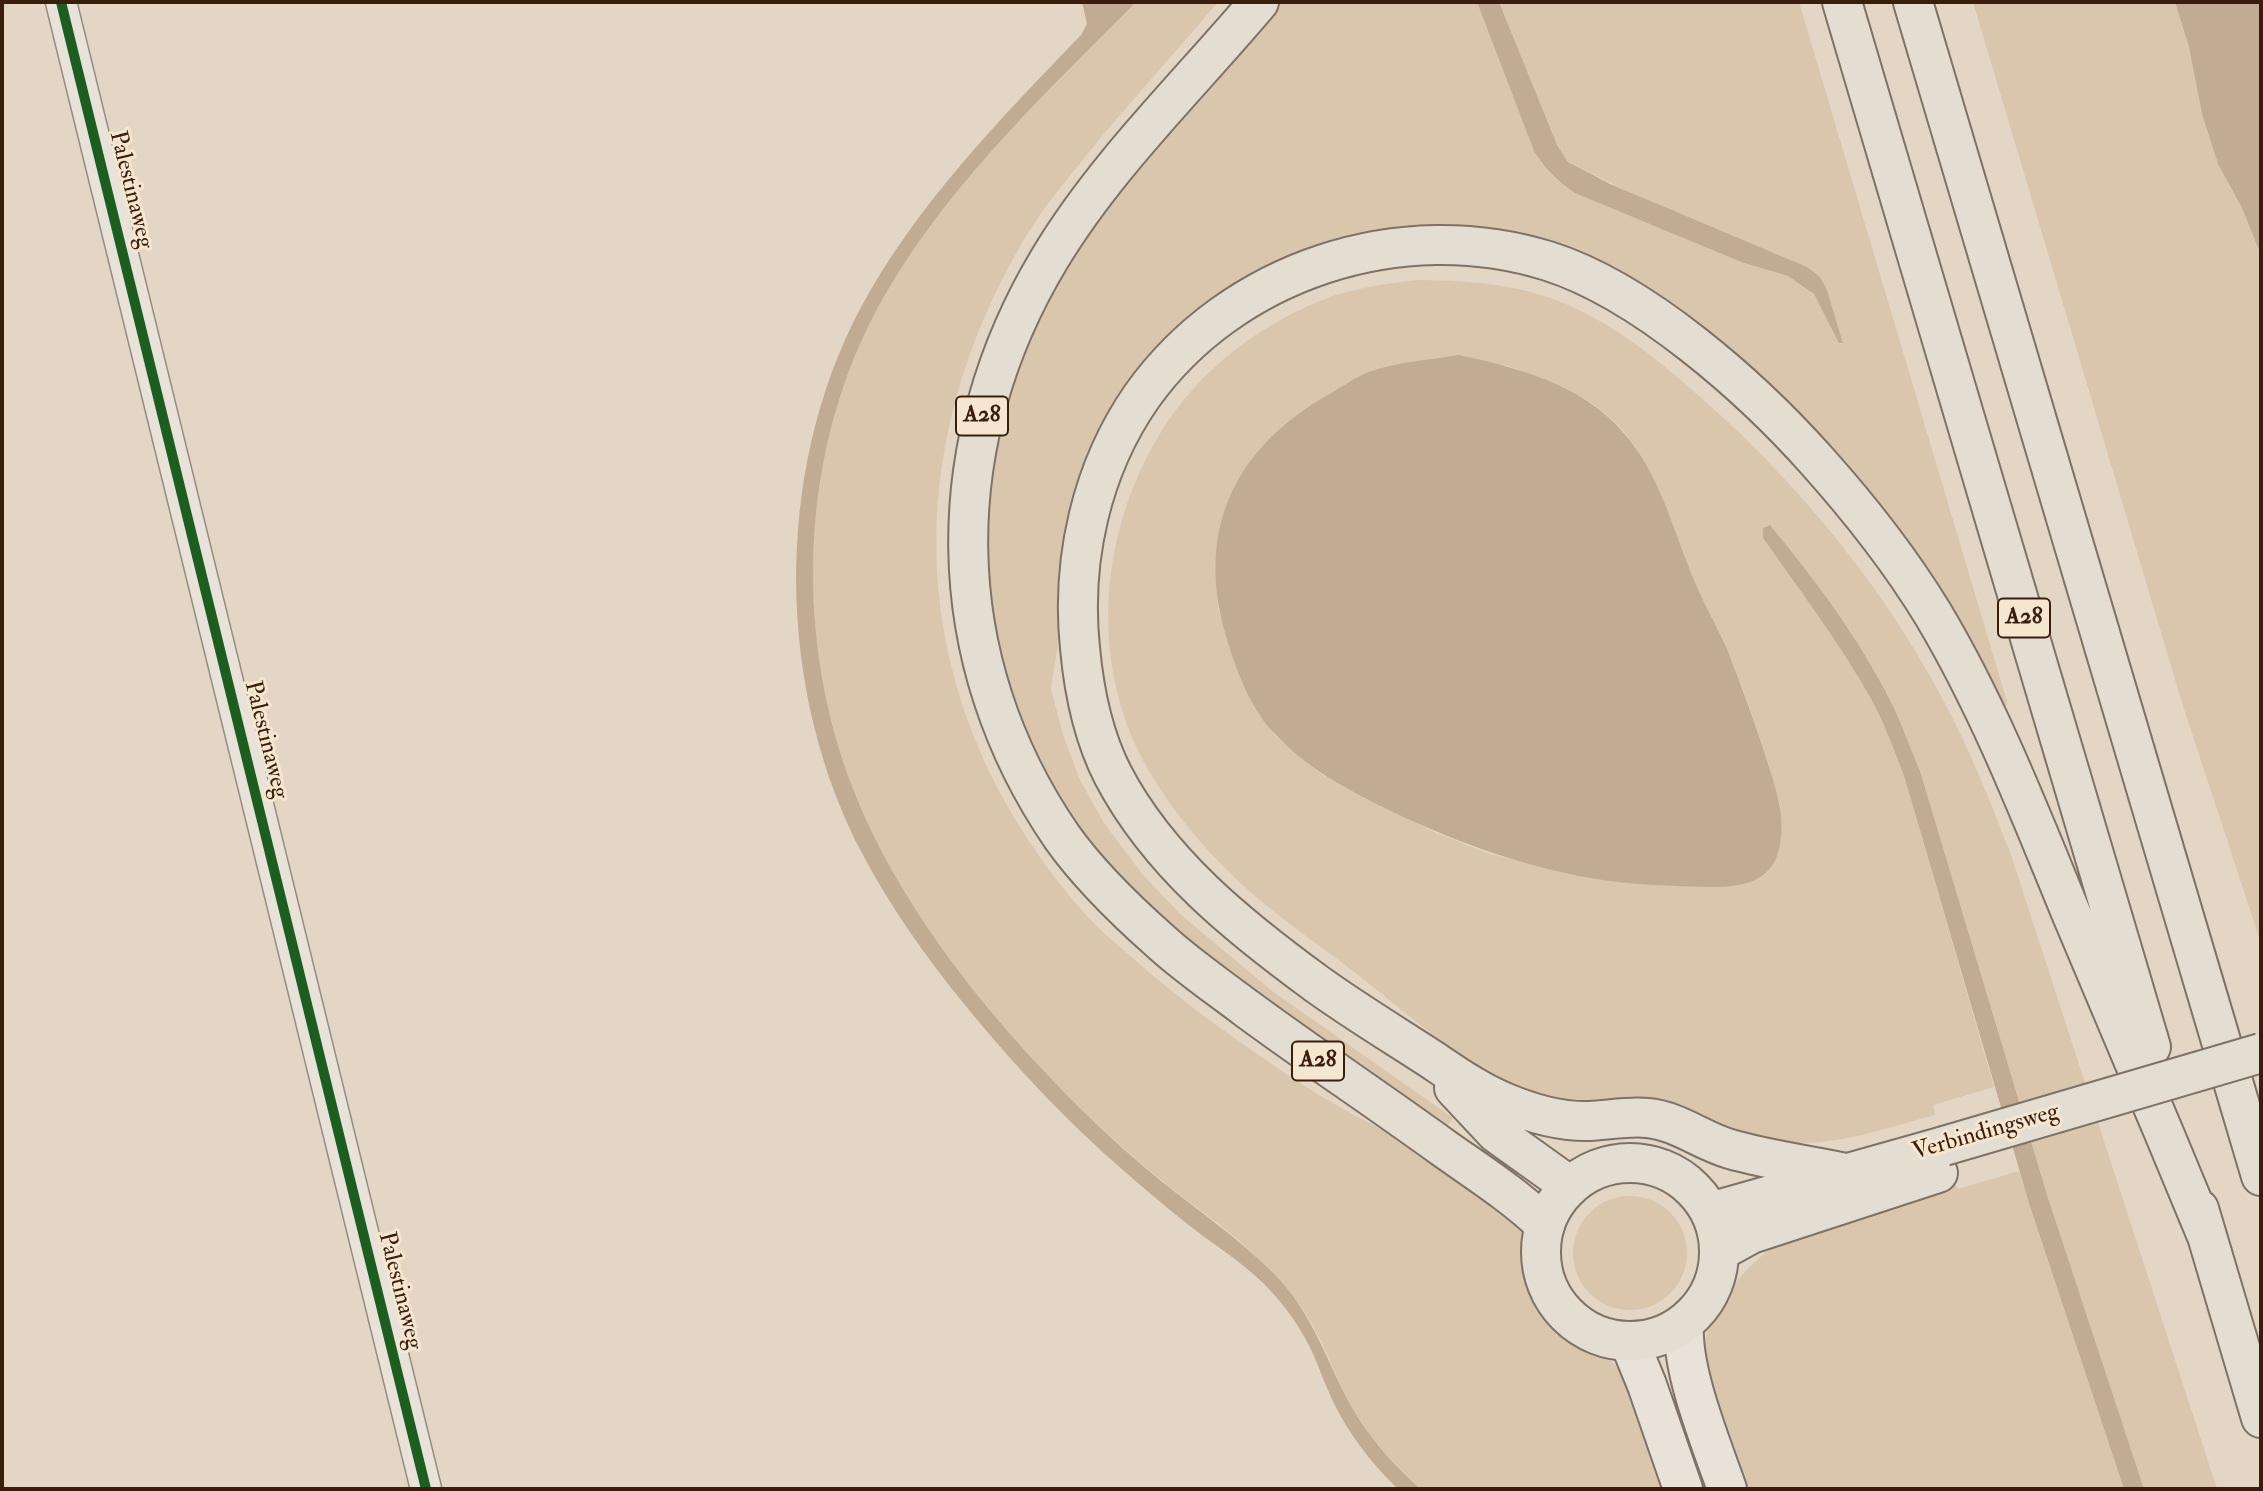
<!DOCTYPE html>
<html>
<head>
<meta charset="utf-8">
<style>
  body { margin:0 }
  #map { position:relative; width:2263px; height:1491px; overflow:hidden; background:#e3d6c4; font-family:"IM FELL Double Pica",serif }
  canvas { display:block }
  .frame { position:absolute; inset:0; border:4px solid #391e0d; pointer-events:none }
</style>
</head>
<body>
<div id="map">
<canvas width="2263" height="1491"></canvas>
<div class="frame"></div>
</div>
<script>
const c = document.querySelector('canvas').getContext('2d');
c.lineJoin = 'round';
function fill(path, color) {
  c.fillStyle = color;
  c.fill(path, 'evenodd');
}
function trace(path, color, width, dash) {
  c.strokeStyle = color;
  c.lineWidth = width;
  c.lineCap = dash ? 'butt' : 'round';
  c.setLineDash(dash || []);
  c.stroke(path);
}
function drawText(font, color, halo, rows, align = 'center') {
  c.font = font + ' "IM FELL Double Pica",serif';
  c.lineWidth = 6;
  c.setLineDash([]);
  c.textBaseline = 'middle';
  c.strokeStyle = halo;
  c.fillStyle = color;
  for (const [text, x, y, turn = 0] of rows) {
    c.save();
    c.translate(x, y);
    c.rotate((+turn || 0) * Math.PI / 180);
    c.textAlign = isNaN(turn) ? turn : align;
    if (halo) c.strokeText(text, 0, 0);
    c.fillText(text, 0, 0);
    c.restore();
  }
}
fill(new Path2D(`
  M 1136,2 L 1218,2 C 1174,54 1128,104 1085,157 C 1063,184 1040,212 1022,243 C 889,471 911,719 1087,916 C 1099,930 1113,941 1126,952 C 1157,980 1190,1006 1223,1030 C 1255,1052 1286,1075 1319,1095 C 1352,1115 1387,1131 1420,1151 C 1440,1163 1458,1179 1477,1193 C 1488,1202 1512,1215 1519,1226 C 1526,1238 1526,1256 1527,1269 C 1528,1284 1534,1299 1542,1311 C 1558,1335 1576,1337 1599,1351 C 1609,1358 1616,1366 1624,1376 L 1669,1489 L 1420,1489 C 1393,1464 1369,1438 1351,1406 C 1335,1376 1325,1344 1307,1316 C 1295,1295 1270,1272 1253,1254 C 1226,1226 1191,1205 1161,1180 C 1107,1136 1057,1087 1011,1035 C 949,966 887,877 854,791 C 790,628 800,433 892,283 C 957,176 1049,90 1136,2 Z
  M 1278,2 L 1477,2 L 1534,151 L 1744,263 L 1788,276 L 1803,284 L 1814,294 L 1841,344 L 1843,343 L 1827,290 L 1568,162 L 1557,145 L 1499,2 L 1799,2 L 2008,705 L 2001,706 L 1716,348 L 1439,231 L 1158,357 L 1061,624 L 1051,689 L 1063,735 L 1080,780 L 1104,823 L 1143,875 L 1180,914 L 1272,991 L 1453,1118 L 1444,1130 L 1225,974 L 1123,888 L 1051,792 L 995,657 L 982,538 L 995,423 L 1038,309 L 1097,216 Z
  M 1973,2 L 2175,2 L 2189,47 L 2202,114 L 2218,164 L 2242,208 L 2261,255 L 2261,943 L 2183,706 Z
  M 1418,280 C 1462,280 1503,283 1544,296 C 1603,315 1653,355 1699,396 C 1803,487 1893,598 1955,723 C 1976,766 1994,810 2011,855 L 2217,1489 L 2144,1489 L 2048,1198 L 1920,771 C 1910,748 1902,724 1891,702 C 1859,638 1816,581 1771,526 L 1766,526 L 1763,538 C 1800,591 1840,643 1871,699 C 1885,724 1895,752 1905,779 L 1994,1087 L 1933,1105 L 1935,1115 C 1889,1127 1843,1144 1795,1143 C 1746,1143 1695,1127 1647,1117 C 1604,1108 1556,1103 1515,1085 C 1455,1058 1404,1011 1353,971 C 1310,938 1267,910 1229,872 C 1192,835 1157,792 1135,744 C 1090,642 1104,525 1161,432 C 1200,369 1263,321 1333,296 C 1361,287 1390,283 1418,280 ZM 1505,365 C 1548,380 1594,396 1624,432 C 1660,476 1675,533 1696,585 C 1705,606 1717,626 1726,647 C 1749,699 1765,754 1781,808 L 1659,885 L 1590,878 L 1487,853 L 1432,831 L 1323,775 L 1274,735 L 1254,703 L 1235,664 L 1218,609 L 1215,565 L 1220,527 L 1236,482 Z
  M 2019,1171 L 2124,1489 L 1739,1489 L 1703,1348 C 1715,1300 1751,1256 1795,1233 C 1810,1225 1830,1222 1846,1217 C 1883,1206 1919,1195 1955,1184 L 1958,1189 Z
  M1573 1253a57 57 0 1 1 114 0a57 57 0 1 1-114 0Z`), '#d9c6ad');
fill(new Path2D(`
  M 1082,2 L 1136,2 C 1049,90 957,176 892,283 C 800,433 790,628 854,791 C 887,877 950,966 1011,1035 C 1057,1087 1107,1137 1161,1181 C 1199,1211 1239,1239 1273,1273 C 1312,1311 1326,1360 1351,1406 C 1369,1438 1393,1464 1420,1489 L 1398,1489 C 1375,1467 1354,1441 1339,1413 C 1329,1395 1322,1375 1314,1356 C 1302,1329 1285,1305 1264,1284 C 1239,1259 1208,1241 1181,1219 C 1128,1176 1077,1131 1031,1081 C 968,1012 907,938 863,855 C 776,691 773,474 860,309 C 916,205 1000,119 1081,35 L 1087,24 Z
  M 1477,2 L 1499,2 L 1557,145 L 1568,162 L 1610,184 L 1807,267 L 1820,277 L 1827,290 L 1843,343 L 1839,343 L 1814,294 L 1788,276 L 1744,263 L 1575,193 C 1558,181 1545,169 1534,151 Z
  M 2175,2 L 2261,2 L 2261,255 L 2242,208 L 2218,164 L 2202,114 L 2189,47 Z
  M 1459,355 C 1518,368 1581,384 1622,431 C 1661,474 1674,534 1697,587 C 1706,608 1718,628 1727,649 C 1742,687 1756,725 1768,764 C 1777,792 1786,819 1779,849 C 1771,883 1741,887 1711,887 C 1671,886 1629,885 1590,878 C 1518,865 1450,840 1385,808 C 1346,789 1307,768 1277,736 C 1251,711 1236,670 1226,636 C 1195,531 1234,448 1328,395 C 1340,388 1353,379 1366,373 C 1395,362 1429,360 1459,355 Z
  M 1770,525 C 1816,581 1859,638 1891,702 C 1902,724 1910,748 1920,771 L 2048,1198 L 2144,1489 L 2124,1489 L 2029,1203 L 1905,779 C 1895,752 1885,724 1871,699 C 1840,643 1800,591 1763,538 L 1763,528 Z`), '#c1ab92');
const minor = new Path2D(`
  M 61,2 L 426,1489`);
const secondary = new Path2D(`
  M 1684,1324 C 1681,1371 1711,1443 1727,1489
  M 1629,1341 L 1647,1385 L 1683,1489`);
const primary = new Path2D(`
  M1541 1252a89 89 0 1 1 178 0a89 89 0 1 1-178 0Z
  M 1710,1212 L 1944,1146
  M 1720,1251 L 1751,1234 L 1938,1173`);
const motorway = new Path2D(`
  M 1259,2 C 1189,85 1106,165 1050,258 C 939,442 939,658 1062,837 C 1089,875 1124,909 1159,940 C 1186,965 1217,986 1246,1008 C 1311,1056 1379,1101 1445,1149 C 1479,1173 1515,1196 1545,1225
  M 1842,2 L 2151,1047
  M 1913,2 L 2261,1176
  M 1454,1088 L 1496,1133 L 1570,1186
  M 1846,1173 C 1808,1165 1768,1160 1730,1149 C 1702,1141 1678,1121 1648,1118 C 1629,1116 1609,1120 1590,1121 C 1561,1122 1530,1113 1504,1102 C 1477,1091 1452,1073 1428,1057 C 1391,1033 1353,1010 1317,984 C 1239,927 1159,863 1113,775 C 1093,736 1084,692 1080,648 C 1071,561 1091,469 1142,396 C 1232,270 1401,215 1548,261 C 1643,291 1752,388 1817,461 C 1860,509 1900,560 1933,614 C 1988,706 2028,808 2069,908 C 2115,1016 2161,1125 2206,1234
  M 2199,1209 L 2261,1418`);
trace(minor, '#978c7f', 33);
trace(secondary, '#7e7267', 42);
trace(primary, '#7e7267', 42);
trace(motorway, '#7e7267', 42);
trace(minor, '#e8e2d8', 30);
trace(secondary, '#e8e2d8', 38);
trace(primary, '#e4ddd2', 38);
trace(motorway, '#e4ddd2', 38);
const primaryBridge = new Path2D(`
  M 1944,1146 L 2261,1053`);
trace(primaryBridge, '#7e7267', 42, []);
trace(primaryBridge, '#e4ddd2', 38);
trace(new Path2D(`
  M 61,2 L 426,1489`), '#1b5e20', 10);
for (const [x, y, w] of [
  [982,416,52],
  [2024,618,52],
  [1318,1061,52]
]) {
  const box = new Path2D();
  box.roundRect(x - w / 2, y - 19.5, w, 39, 5);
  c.fillStyle = '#f5e6d0';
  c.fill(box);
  trace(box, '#391e0d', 2);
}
drawText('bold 23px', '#391e0d', null, [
  ["A28",982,416],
  ["A28",2024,618],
  ["A28",1318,1061]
]);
drawText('24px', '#391e0d', '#f5e6d0', [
  ["Palestinaweg",130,190,76],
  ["Palestinaweg",265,740,76],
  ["Verbindingsweg",1986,1133,-16],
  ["Palestinaweg",399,1291,76]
]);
</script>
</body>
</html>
